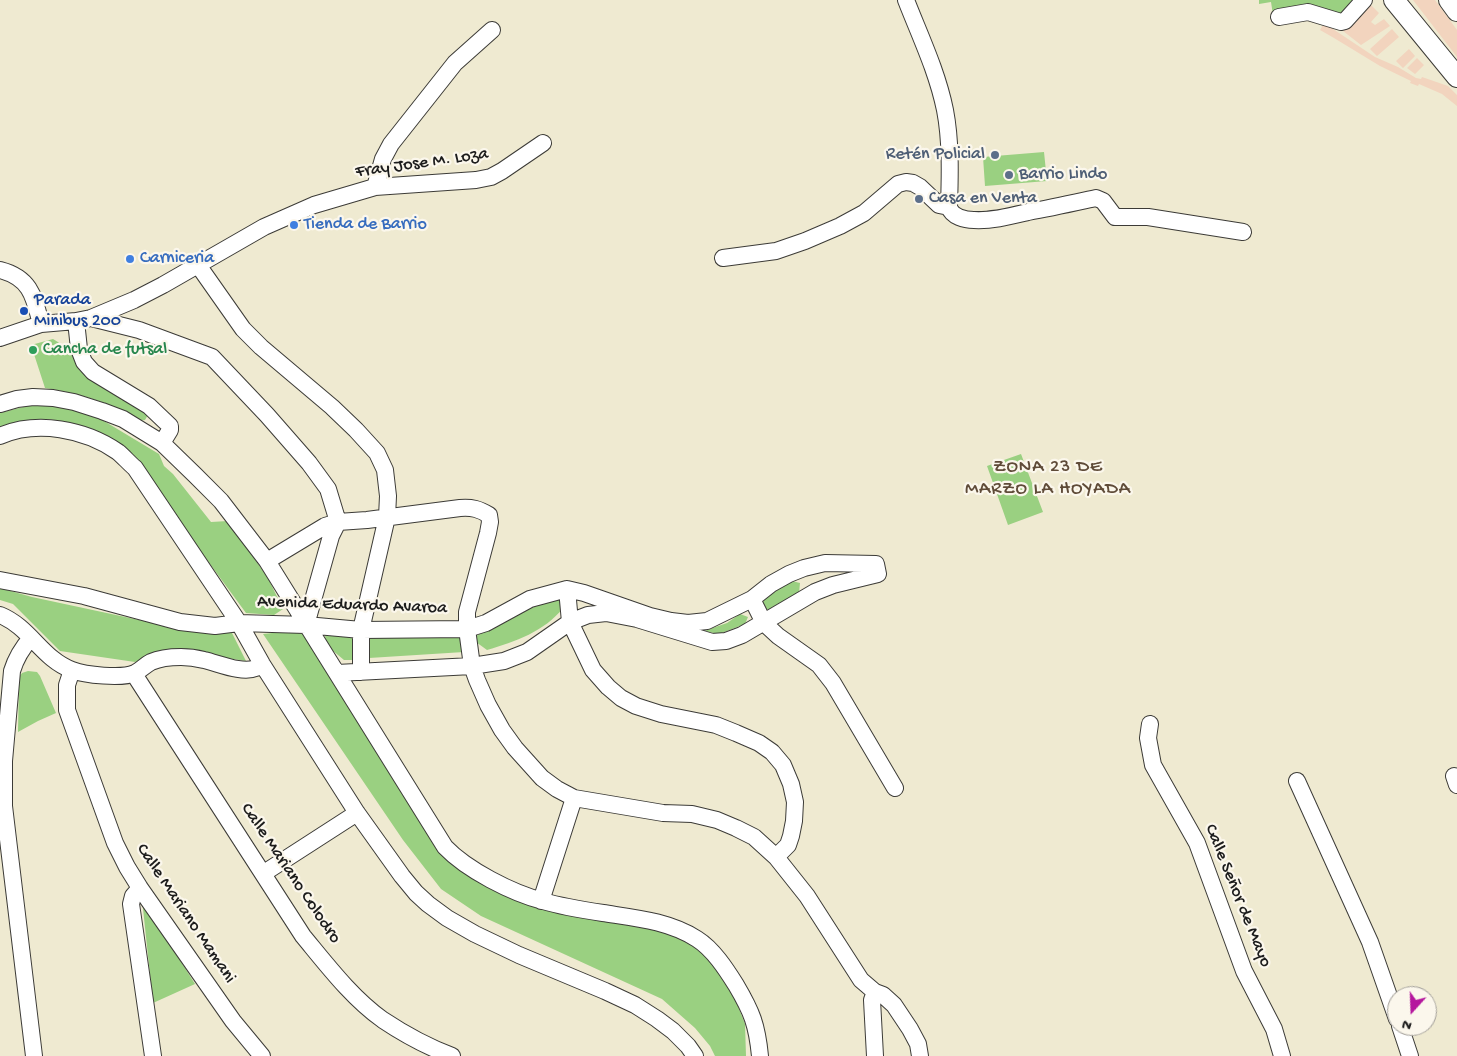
<!DOCTYPE html>
<html>
<head>
<meta charset="utf-8">
<style>
  body { margin:0 }
  #map { position:relative; width:1457px; height:1056px; overflow:hidden; background:#efead1; font-family:"Gochi Hand",sans-serif }
  canvas { display:block }
  .north { position:absolute; left:1387px; top:986px; width:50px; height:50px; box-sizing:border-box; background:#fbf7ec; border:1px solid #a29f99; border-radius:50%; rotate:200deg; font-size:14px; font-weight:700; line-height:20px; text-align:center; color:#1c1c1c }
  .north::after { content:''; display:block; margin:auto; width:18px; height:22px; background:#b5179e; clip-path:polygon(50% 0,100% 100%,50% 72%,0 100%) }
</style>
</head>
<body>
<div id="map">
<canvas width="1457" height="1056"></canvas>
<div class="north">N</div>
</div>
<script>
const c = document.querySelector('canvas').getContext('2d');
c.lineJoin = 'round';
function fill(path, color) {
  c.fillStyle = color;
  c.fill(path, 'evenodd');
}
function trace(path, color, width, dash) {
  c.strokeStyle = color;
  c.lineWidth = width;
  c.lineCap = dash ? 'butt' : 'round';
  c.setLineDash(dash || []);
  c.stroke(path);
}
function drawText(font, color, halo, rows, align = 'center') {
  c.font = font + ' "Gochi Hand",sans-serif';
  c.lineWidth = 4.5;
  c.setLineDash([]);
  c.textBaseline = 'middle';
  c.strokeStyle = halo;
  c.fillStyle = color;
  for (const [text, x, y, turn = 0] of rows) {
    c.save();
    c.translate(x, y);
    c.rotate((+turn || 0) * Math.PI / 180);
    c.textAlign = isNaN(turn) ? turn : align;
    if (halo) c.strokeText(text, 0, 0);
    c.fillText(text, 0, 0);
    c.restore();
  }
}
fill(new Path2D(`
  M 1413,0 L 1435,0 L 1457,30 L 1457,57 Z
  M 1369,3 L 1379,13 L 1371,22 L 1375,25 L 1384,19 L 1390,26 L 1361,45 L 1343,31 Z
  M 1324,23 L 1375,57 L 1398,67 L 1416,78 L 1421,79 L 1422,77 L 1448,86 L 1457,95 L 1457,106 L 1442,94 L 1419,84 L 1418,86 L 1410,83 L 1411,81 L 1380,66 L 1334,38 L 1320,30 Z
  M 1392,29 L 1399,37 L 1377,56 L 1370,49 Z
  M 1409,49 L 1415,56 L 1403,68 L 1396,61 Z
  M 1417,58 L 1424,65 L 1415,74 L 1407,68 Z`), '#f2d4be');
fill(new Path2D(`
  M 1259,0 L 1356,0 L 1342,16 L 1273,15 L 1271,2 L 1259,4 Z
  M 1044,152 L 1047,181 L 985,186 L 983,157 Z
  M 53,339 L 66,347 L 79,362 L 149,413 L 145,420 C 134,422 126,414 117,409 C 94,397 69,392 45,388 L 31,345 Z
  M 27,406 L 52,406 L 75,409 L 104,421 L 159,454 L 164,466 L 173,474 L 211,522 L 228,521 L 268,578 L 283,609 L 274,615 L 246,613 L 179,522 L 145,468 L 124,446 L 98,432 L 72,423 L 48,419 L 27,420 L 0,427 L 0,413 Z
  M 1021,454 L 1043,512 L 1008,525 L 987,466 Z
  M 792,581 L 800,583 L 799,593 L 772,611 L 764,608 L 763,599 Z
  M 0,588 L 32,597 L 186,630 L 231,631 L 246,661 L 167,649 L 135,662 L 60,651 L 13,604 L 0,600 Z
  M 560,598 L 563,608 C 545,631 515,642 487,650 L 476,642 L 476,636 L 481,633 L 531,608 Z
  M 740,614 L 748,617 L 745,624 L 719,634 L 704,631 L 727,623 Z
  M 300,630 L 433,819 L 465,860 L 506,883 L 654,926 L 724,960 L 745,983 L 736,1001 L 745,1024 L 746,1056 L 715,1056 L 710,1046 L 695,1028 L 662,999 L 481,916 L 441,889 L 403,840 L 263,634 Z
  M 325,635 L 352,635 L 352,660 L 344,660 L 326,645 Z
  M 376,635 L 426,638 L 460,638 L 465,640 L 464,652 L 369,658 L 365,653 L 368,638 Z
  M 28,671 L 37,672 L 40,676 L 56,713 L 38,721 L 18,732 L 19,677 L 22,673 Z
  M 142,899 L 195,984 L 153,1003 Z`), '#9ad081');
const minor = new Path2D(`
  M 906,0 C 920,36 937,71 945,110 C 951,141 950,175 949,207 C 952,217 965,220 974,220 C 992,221 1011,216 1028,212 C 1051,208 1073,203 1096,198 L 1103,201 L 1115,217 L 1148,217 L 1243,232
  M 1279,17 L 1308,12 L 1341,22 L 1345,21 L 1364,0
  M 375,187 L 383,159 L 391,144 L 455,63 L 492,30
  M 723,258 L 776,251 L 805,241 L 840,226 L 864,213 L 898,184 L 906,182 L 913,183 L 920,187 L 939,205 L 949,207
  M 198,265 L 243,329 L 261,347 L 332,407 L 356,430 L 377,453 L 385,470 L 388,496 L 387,517 L 361,630 L 361,672
  M 0,270 C 31,278 34,297 41,324
  M 91,318 L 139,330 L 212,357 L 267,415 L 309,463 L 328,489 L 338,522 L 331,536 L 306,625
  M 76,321 L 79,349 L 84,362 L 93,372 L 149,406 L 170,426 L 170,430 L 162,443
  M 0,338 L 41,324 L 76,321 L 91,318 L 134,300 L 163,285 L 264,227 L 314,205 L 375,187 L 476,180 L 491,177 L 502,171 L 543,143
  M 0,404 L 17,399 L 33,397 L 53,398 L 74,402 L 102,411 L 123,419 L 162,443 L 195,475 L 221,501 L 267,561 L 445,847 C 467,870 512,893 543,901 C 563,907 583,910 603,913 C 635,918 669,921 697,939 C 713,949 726,969 736,985 C 752,1012 757,1025 760,1056
  M 0,436 C 37,420 85,429 118,452 C 124,457 129,463 135,468 L 239,623 L 262,664 L 357,813 L 402,876 L 416,893 L 428,904 L 447,918 L 475,934 L 519,955 L 605,991 L 635,1005 L 657,1019 L 673,1031 L 688,1046 L 695,1056
  M 267,561 L 325,526 L 338,522 L 367,520 L 460,508 C 472,507 479,509 489,515 L 490,522 L 488,533 L 467,612 L 467,629 L 472,666 L 477,680 L 488,705 L 502,730 L 515,748 L 542,778 L 557,789 L 574,798 L 663,813 L 692,814 L 717,820 L 736,828 L 754,837 L 776,857 L 807,896 L 861,980 L 875,992 L 883,995 L 894,1005 L 910,1029 L 918,1044 L 920,1056
  M 0,580 L 84,596 L 180,622 L 215,626 L 239,623 L 306,625 L 361,630 L 467,629 L 486,623 L 530,599 L 567,589 L 584,593 L 650,616 L 671,621 L 688,623 L 707,621 L 752,599 L 771,584 L 789,574 L 804,568 L 825,563 L 876,564 L 878,574 L 833,585 L 815,592 L 742,635 L 726,641 L 712,642 L 637,619 L 606,613 L 588,615 L 570,622 L 527,652 L 504,661 L 472,666 L 337,673
  M 567,589 L 570,622 L 593,670 L 608,687 L 621,698 L 636,706 L 661,714 L 716,725 L 736,733 L 759,743 L 772,752 L 783,765 L 791,784 L 795,802 L 794,821 L 791,836 L 788,845 L 776,857
  M 752,599 L 764,623 L 778,636 L 819,665 L 833,683 L 895,788
  M 0,615 C 30,627 42,659 72,670 C 85,675 122,679 135,673 C 141,670 145,665 151,662 C 160,658 171,657 181,657 C 188,657 196,658 204,660 C 218,663 242,674 256,668 C 258,667 260,665 262,664
  M 31,638 C 22,648 16,658 12,671 L 4,761 L 4,806 L 34,1056
  M 72,670 L 67,685 L 67,710 L 115,843 L 127,867 L 140,888 L 233,1021 L 262,1056
  M 134,674 L 303,936 C 327,965 352,998 383,1020 C 404,1034 428,1047 452,1056
  M 1150,724 L 1148,738 L 1153,765 L 1197,843 L 1244,971 L 1274,1029 L 1282,1056
  M 1454,776 L 1457,785
  M 1297,781 L 1370,942 L 1397,1019
  M 264,873 L 357,813
  M 140,888 L 133,896 L 131,904 L 153,1056
  M 541,901 L 574,798
  M 875,992 L 872,1000 L 875,1056
  M 1400,1026 L 1410,1056`);
const tertiary = new Path2D(`
  M 1394,0 L 1457,77
  M 1449,0 L 1457,11`);
trace(minor, '#3c3b37', 18);
trace(tertiary, '#3c3b37', 22);
trace(minor, '#fff', 16);
trace(tertiary, '#fff', 20);
for (const [x, y, r, color] of [
  [995,155,5,"#5c6f8a"],
  [1009,175,5,"#5c6f8a"],
  [919,199,5,"#5c6f8a"],
  [294,225,5,"#3f7fe0"],
  [130,259,5,"#3f7fe0"],
  [24,311,5,"#1a4fb4"],
  [33,350,5,"#2e9e5b"]
]) {
  const dot = new Path2D();
  dot.arc(x, y, r, 0, 2 * Math.PI);
  c.fillStyle = color;
  c.fill(dot);
  trace(dot, '#fbf7ec', 2);
}
drawText('18px', '#4e5e75', '#fbf7ec', [
  ["Retén Policial",985,155,"right"],
  ["Barrio Lindo",1019,175],
  ["Casa en Venta",929,199]
], 'left');
drawText('18px', '#1c1c1c', '#fbf7ec', [
  ["Fray Jose M. Loza",422,164,-8],
  ["Avenida Eduardo Avaroa",352,606,2],
  ["Calle Mariano Colodro",290,874,56],
  ["Calle Señor de Mayo",1237,896,68],
  ["Calle Mariano Mamani",185,914,56]
]);
drawText('18px', '#366cbe', '#fbf7ec', [
  ["Tienda de Barrio",304,225],
  ["Carniceria",140,259]
], 'left');
drawText('18px', '#164399', '#fbf7ec', [
  ["Parada",34,301],
  ["Minibus 200",34,322]
], 'left');
drawText('18px', '#27864d', '#fbf7ec', [
  ["Cancha de futsal",43,350]
], 'left');
c.letterSpacing = '1px';
drawText('19px', '#5f4b38', '#fbf7ec', [
  ["ZONA 23 DE",1048,468],
  ["MARZO LA HOYADA",1048,490]
]);
c.letterSpacing = '0px';
</script>
</body>
</html>
